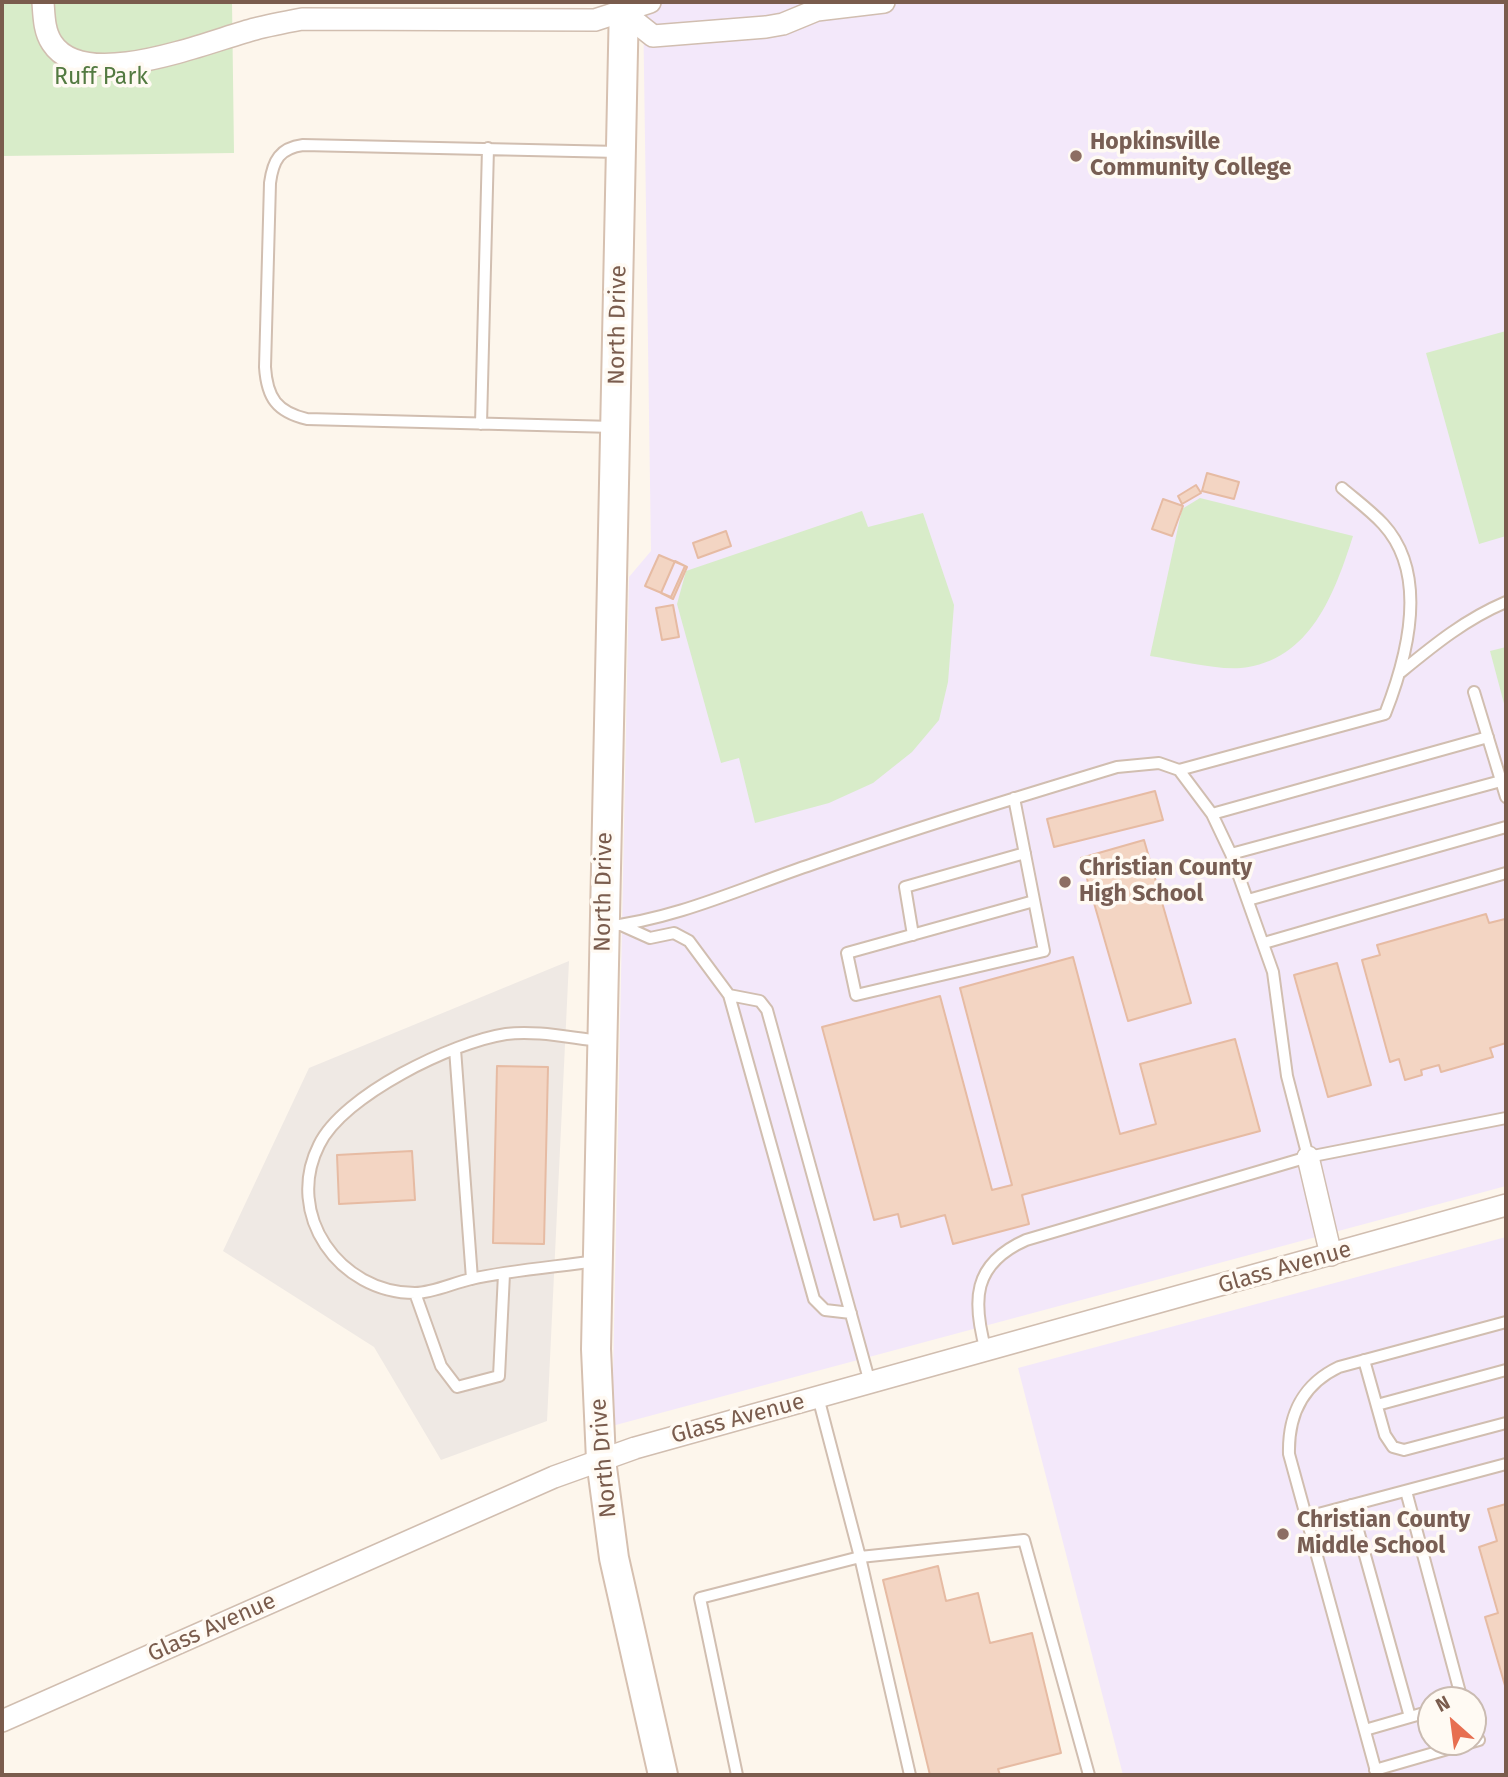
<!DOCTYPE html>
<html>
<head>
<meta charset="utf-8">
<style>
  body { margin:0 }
  #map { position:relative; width:1508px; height:1777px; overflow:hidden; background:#fdf6ec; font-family:"Fira Sans",sans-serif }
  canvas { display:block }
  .frame { position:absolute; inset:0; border:4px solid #7a5c4d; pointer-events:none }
  .north { position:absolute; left:1417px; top:1686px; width:70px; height:70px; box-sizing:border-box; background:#fffaf3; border:2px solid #cabbb1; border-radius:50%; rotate:332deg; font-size:19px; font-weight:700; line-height:28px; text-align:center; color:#7a5c4d }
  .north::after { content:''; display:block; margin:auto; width:24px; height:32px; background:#e76f51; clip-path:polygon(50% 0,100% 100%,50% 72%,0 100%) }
</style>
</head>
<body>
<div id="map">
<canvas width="1508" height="1777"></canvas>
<div class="frame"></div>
<div class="north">N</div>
</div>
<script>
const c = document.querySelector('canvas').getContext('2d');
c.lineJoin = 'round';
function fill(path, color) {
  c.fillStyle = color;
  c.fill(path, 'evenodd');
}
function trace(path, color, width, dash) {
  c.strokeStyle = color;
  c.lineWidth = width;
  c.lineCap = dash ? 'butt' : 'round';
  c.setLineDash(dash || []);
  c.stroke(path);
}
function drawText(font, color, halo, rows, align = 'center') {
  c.font = font + ' "Fira Sans",sans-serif';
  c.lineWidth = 7;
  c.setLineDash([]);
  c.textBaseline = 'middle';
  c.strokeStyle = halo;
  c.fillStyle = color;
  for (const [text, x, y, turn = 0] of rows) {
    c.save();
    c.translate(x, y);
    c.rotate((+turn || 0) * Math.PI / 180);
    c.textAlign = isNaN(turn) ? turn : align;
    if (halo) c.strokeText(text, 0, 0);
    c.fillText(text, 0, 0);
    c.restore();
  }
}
fill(new Path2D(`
  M 569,961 L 547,1421 L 441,1460 L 374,1347 L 223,1251 L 309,1068 Z`), '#efe9e4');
fill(new Path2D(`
  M 643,2 L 1506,2 L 1506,1186 L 612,1426 L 629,577 L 651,551 Z
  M 1506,1237 L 1506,1775 L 1123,1775 L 1018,1368 ZM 1431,1700 L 1473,1700 L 1473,1742 L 1431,1742 Z`), '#f3e8fa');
fill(new Path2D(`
  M 2,2 L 232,2 L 234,153 L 2,156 Z
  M 1506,331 L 1506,536 L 1479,544 L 1426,353 Z
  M 1200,498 L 1353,536 C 1335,592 1311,661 1241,668 C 1215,670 1177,660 1150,656 L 1182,509 Z
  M 862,511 L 868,527 L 923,513 L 954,605 L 948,682 L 939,720 L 912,752 L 873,783 L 829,803 L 755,823 L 739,758 L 721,763 L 677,604 L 686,571 Z
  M 1506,647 L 1506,711 L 1490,651 Z`), '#d8ecc9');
const building = new Path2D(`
  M 1207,473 L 1239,482 L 1234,499 L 1202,491 Z
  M 1196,485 L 1201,493 L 1182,504 L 1178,496 Z
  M 1163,499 L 1183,506 L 1172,536 L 1152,529 Z
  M 726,531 L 731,546 L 698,558 L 693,543 Z
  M 659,555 L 685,566 L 671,597 L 645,586 Z
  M 675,561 L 687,567 L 673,599 L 661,593 Z
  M 673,605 L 679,637 L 662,640 L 656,608 Z
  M 1155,791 L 1163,820 L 1054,847 L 1047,819 Z
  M 1144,840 L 1191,1003 L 1128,1021 L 1081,858 Z
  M 1486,914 L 1489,923 L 1505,919 L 1506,921 L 1506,1043 L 1490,1048 L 1493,1057 L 1441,1072 L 1439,1065 L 1421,1070 L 1422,1075 L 1405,1080 L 1399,1059 L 1390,1062 L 1362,960 L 1380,955 L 1377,945 Z
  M 1073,957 L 1120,1134 L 1156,1124 L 1140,1064 L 1235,1039 L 1260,1131 L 1022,1195 L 1029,1224 L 953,1244 L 945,1215 L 901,1227 L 898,1214 L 874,1220 L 822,1027 L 940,996 L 992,1190 L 1012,1185 L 960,988 Z
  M 1337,963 L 1371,1085 L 1328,1097 L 1294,975 Z
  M 497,1066 L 548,1067 L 544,1244 L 493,1243 Z
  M 412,1151 L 415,1200 L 339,1204 L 337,1155 Z
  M 1506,1504 L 1506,1689 L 1485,1617 L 1498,1613 L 1479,1547 L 1497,1541 L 1488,1509 Z
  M 938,1566 L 946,1601 L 978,1593 L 990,1643 L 1032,1633 L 1061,1753 L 998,1769 L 1000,1775 L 930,1775 L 883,1580 Z`);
fill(building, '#f3d5c3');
trace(building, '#e6bba3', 2);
const lane = new Path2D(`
  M 481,424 L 488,148
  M 614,427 L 307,419 C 277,412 267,398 265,367 L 270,183 C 273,160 280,148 303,145 L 619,152
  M 1401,672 C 1435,644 1466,619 1506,602
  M 1474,692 L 1506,797
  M 1179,770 L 1385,714 C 1407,658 1430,575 1383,524 C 1371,511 1356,500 1342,488
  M 1014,798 L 1044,951 L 856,995 L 847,953 L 1034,901
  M 1212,814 L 1488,737
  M 1231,854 L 1501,781
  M 1248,900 L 1506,827
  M 621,925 L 650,938 L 674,933 L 689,941 L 729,995 L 814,1299 L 825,1310 L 851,1313
  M 604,927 C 677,919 744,887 813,864 C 913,829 1015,798 1117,767 L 1159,763 L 1179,770 L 1212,814 L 1231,854 L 1273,972 L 1287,1076 L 1308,1157
  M 913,935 L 905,887 L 1025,853
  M 1264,943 L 1506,873
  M 729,995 L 760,1001 L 767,1010 L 870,1383
  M 455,1049 L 472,1279
  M 597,1261 C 555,1267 512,1270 471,1279 C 453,1283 433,1293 415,1293 C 339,1293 284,1214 319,1145 C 343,1095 453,1042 506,1034 C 536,1030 571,1038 601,1041
  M 415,1293 L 441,1366 L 457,1387 L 499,1376 L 504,1274
  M 986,1351 C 972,1301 972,1264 1026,1240 L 1308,1157 L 1506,1118
  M 1364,1360 L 1385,1435 L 1393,1447 L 1404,1450 L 1506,1423
  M 818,1397 L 860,1557 L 910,1775
  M 1377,1405 L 1506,1370
  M 1406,1491 L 1462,1700
  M 1351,1505 L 1410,1717
  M 1307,1517 L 1506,1464
  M 1365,1730 L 1431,1711
  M 1375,1770 L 1479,1740
  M 737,1775 L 700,1598 L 860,1557 L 1024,1540 L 1089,1775
  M 1377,1775 L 1289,1454 C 1288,1415 1303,1384 1339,1367 L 1506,1322`);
const street = new Path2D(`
  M 43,2 C 44,16 44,31 52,43 C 85,94 211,40 255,29 C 270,25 286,22 302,19 L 595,20 L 650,2
  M 624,13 L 653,36 L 766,27 L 783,24 L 817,10 L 884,2
  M 1308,1157 L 1331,1255
  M 2,1721 L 554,1477 L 635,1448 L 1506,1205`);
const secondary = new Path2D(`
  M 624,2 L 596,1349 L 601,1460 L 614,1558 L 663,1775`);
trace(lane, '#d1beb0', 14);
trace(street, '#d1beb0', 24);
trace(secondary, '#d6c0b0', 32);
trace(lane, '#fff', 10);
trace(street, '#fff', 21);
trace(secondary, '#fff', 28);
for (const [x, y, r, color] of [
  [1076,156,7,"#8d6e63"],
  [1065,882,7,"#8d6e63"],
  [1283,1534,7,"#8d6e63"]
]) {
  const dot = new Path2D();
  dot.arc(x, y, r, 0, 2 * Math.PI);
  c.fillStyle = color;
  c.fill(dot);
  trace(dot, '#fffaf3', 2.5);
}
drawText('23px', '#537a41', '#fffaf3', [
  ["Ruff Park",101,78]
]);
drawText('bold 23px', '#785e54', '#fffaf3', [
  ["Hopkinsville",1090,143],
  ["Community College",1090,169],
  ["Christian County",1079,869],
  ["High School",1079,895],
  ["Christian County",1297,1521],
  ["Middle School",1297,1547]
], 'left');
drawText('23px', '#7a5c4d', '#fffaf3', [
  ["North Drive",618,325,-89],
  ["North Drive",604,892,-89],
  ["Glass Avenue",1285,1268,-16],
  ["Glass Avenue",738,1419,-15],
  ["North Drive",604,1458,-95],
  ["Glass Avenue",212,1628,-24]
]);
</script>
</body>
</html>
